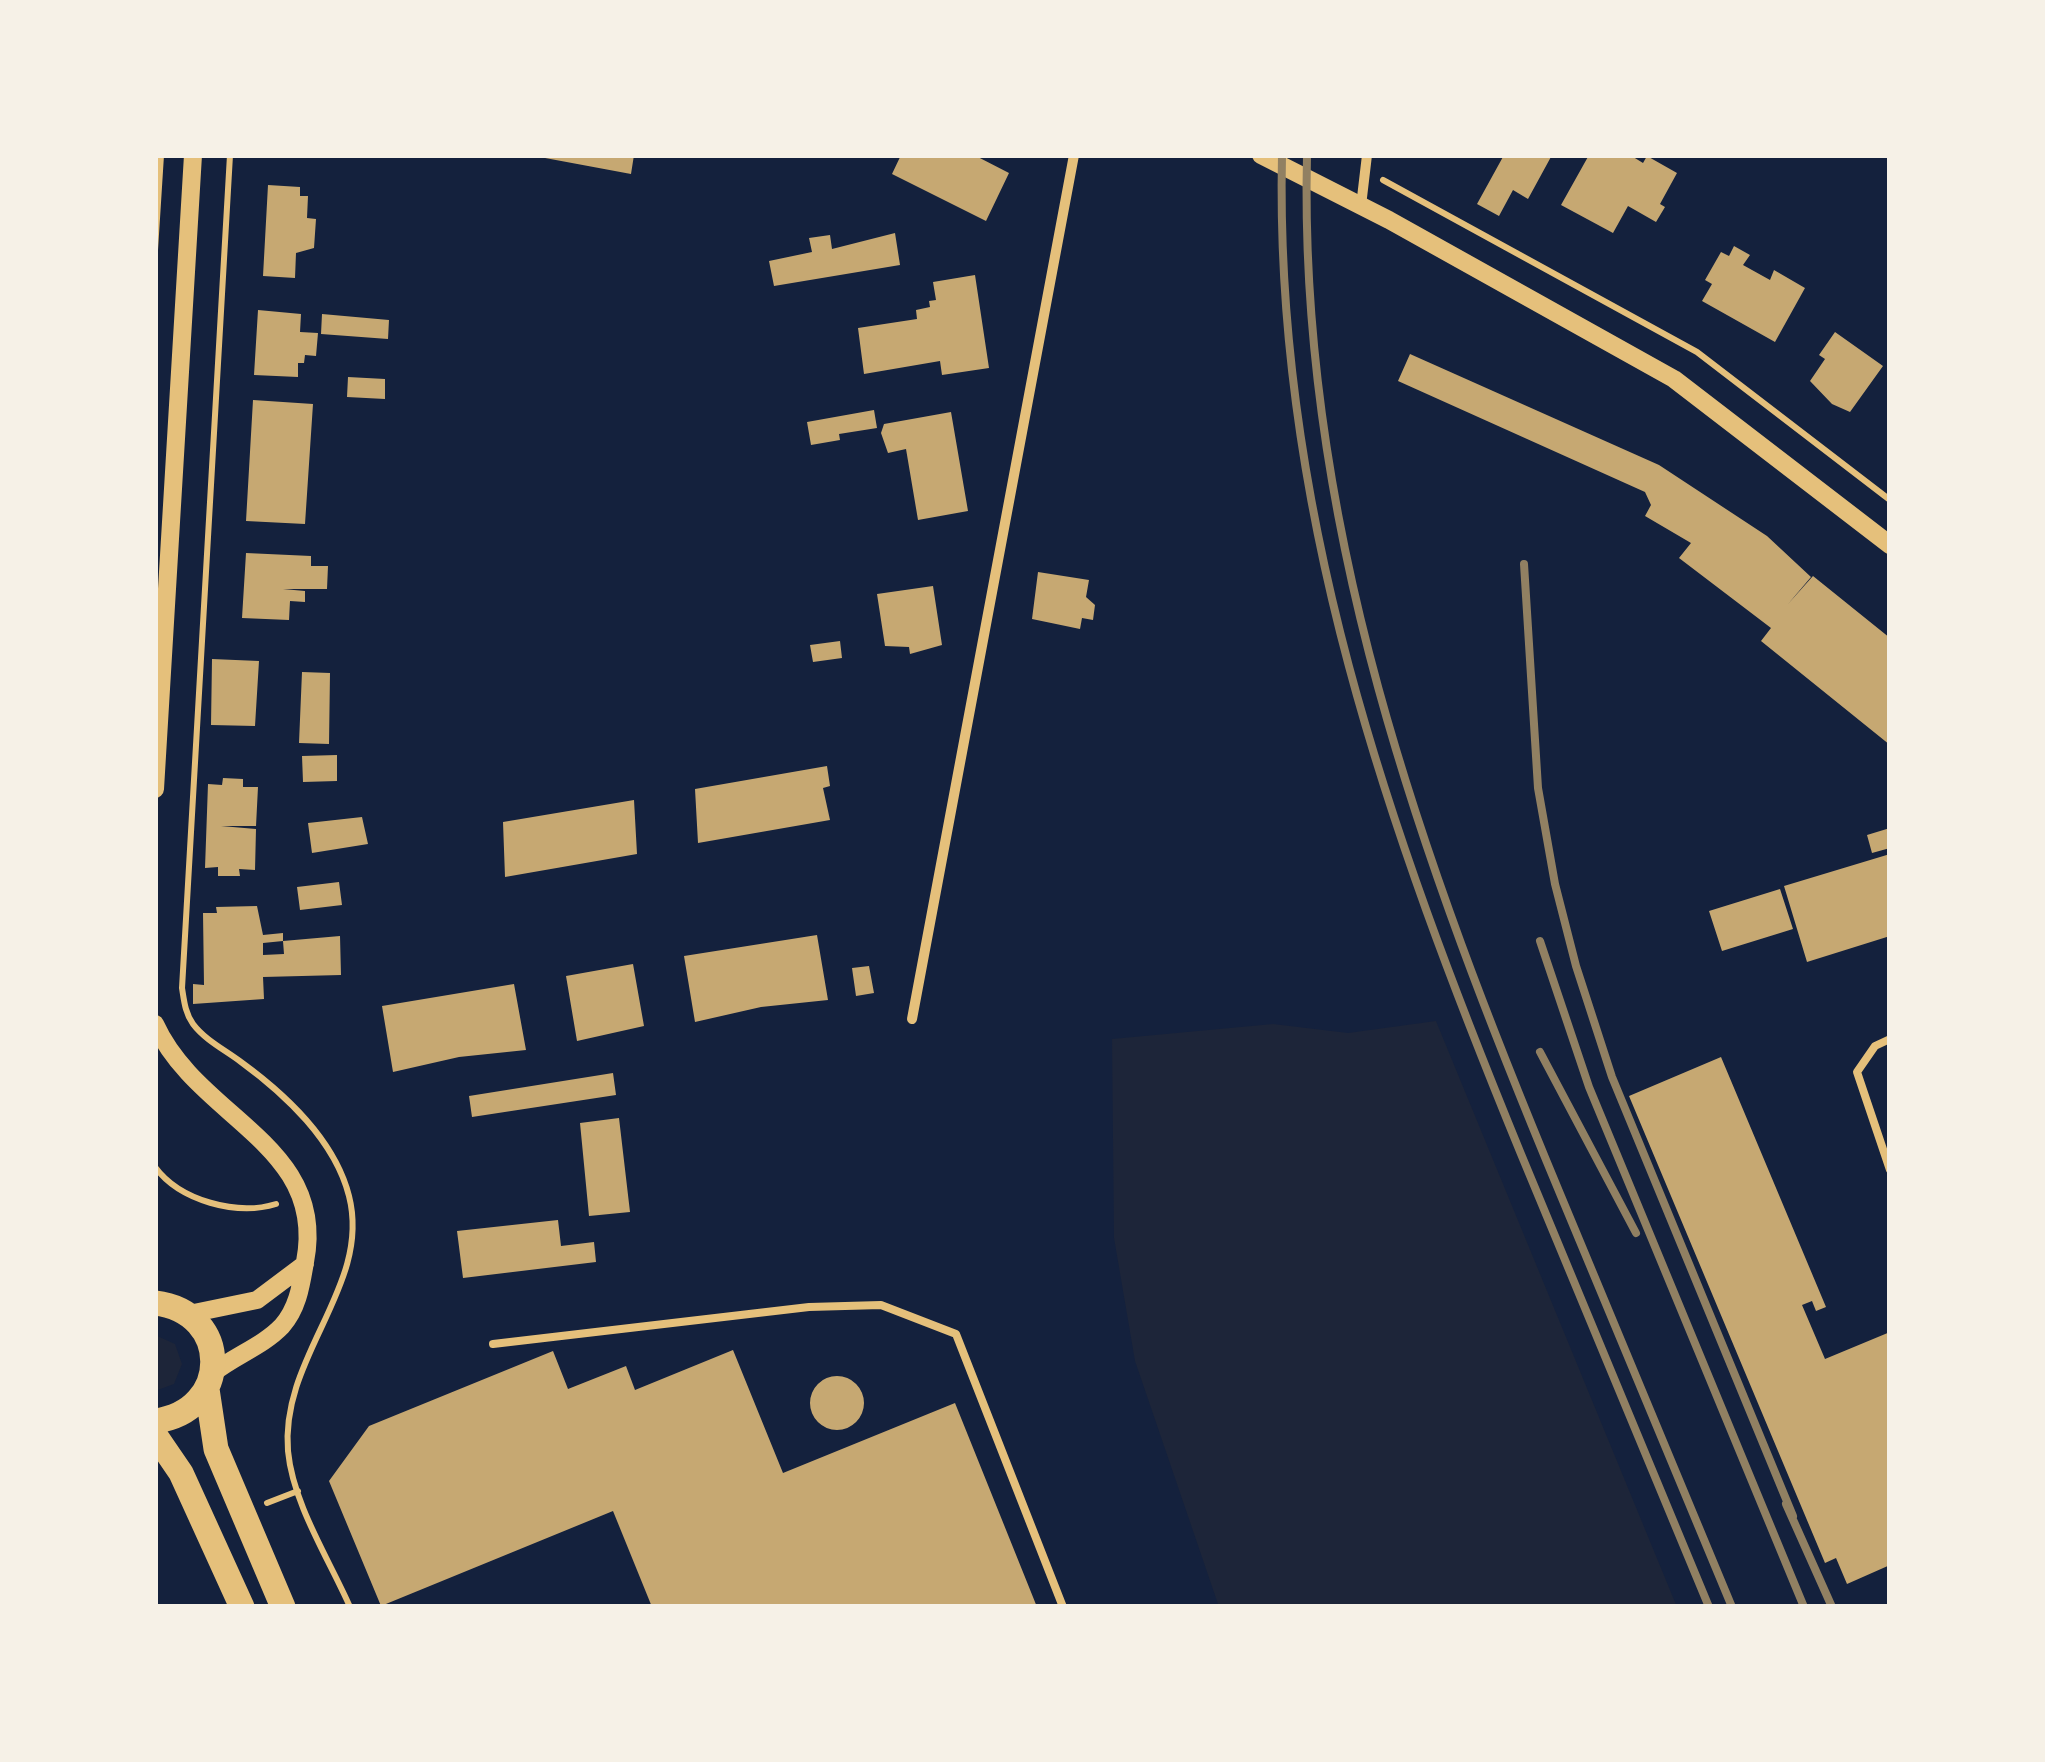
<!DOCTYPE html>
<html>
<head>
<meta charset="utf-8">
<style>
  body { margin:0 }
  #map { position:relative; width:2045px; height:1762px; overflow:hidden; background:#14213d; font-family:Jost,sans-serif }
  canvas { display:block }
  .frame { position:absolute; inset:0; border:158px solid #f6f1e7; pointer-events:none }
</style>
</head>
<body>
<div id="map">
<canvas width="2045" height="1762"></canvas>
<div class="frame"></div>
</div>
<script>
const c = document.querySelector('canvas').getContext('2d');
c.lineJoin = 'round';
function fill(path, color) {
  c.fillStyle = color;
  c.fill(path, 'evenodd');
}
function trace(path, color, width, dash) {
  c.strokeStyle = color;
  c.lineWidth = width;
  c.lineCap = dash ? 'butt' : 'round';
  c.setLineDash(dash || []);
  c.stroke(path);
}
fill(new Path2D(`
  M 1436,1021 L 1677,1607 L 1219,1607 L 1135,1361 L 1114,1238 L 1112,1039 L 1273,1024 L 1348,1033 Z
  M 155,1335 L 175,1344 L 182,1364 L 174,1384 L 155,1391 Z`), '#1d2539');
fill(new Path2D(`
  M 529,155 L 634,155 L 631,174 Z
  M 901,155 L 974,155 L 1009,173 L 986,221 L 892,174 Z
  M 1504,155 L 1552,155 L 1528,199 L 1513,190 L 1499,216 L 1477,204 Z
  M 1589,155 L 1630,155 L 1643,163 L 1647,156 L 1677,173 L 1660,204 L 1665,207 L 1656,222 L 1628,206 L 1613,233 L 1561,205 Z
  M 268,185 L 300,187 L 300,196 L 308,196 L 307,218 L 316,219 L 314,248 L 296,253 L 295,278 L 263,276 Z
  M 895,233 L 900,265 L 774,286 L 769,261 L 812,252 L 809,238 L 830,235 L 832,249 Z
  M 1734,246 L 1750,255 L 1743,265 L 1770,280 L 1774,270 L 1805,288 L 1775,342 L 1702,301 L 1712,284 L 1705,280 L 1721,252 L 1729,256 Z
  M 975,275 L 989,368 L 942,375 L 940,361 L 864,374 L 858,328 L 917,319 L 916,310 L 930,307 L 929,301 L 936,300 L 933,282 Z
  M 258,310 L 301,314 L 300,332 L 318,333 L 316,356 L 305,355 L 304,363 L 298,363 L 298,377 L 254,375 Z
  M 322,314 L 389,320 L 388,339 L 321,334 Z
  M 1835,332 L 1883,366 L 1850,412 L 1832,404 L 1810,381 L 1825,359 L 1819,355 Z
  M 1410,354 L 1659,465 L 1767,536 L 1811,577 L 1788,604 L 1813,576 L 1890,638 L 1890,745 L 1761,641 L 1771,628 L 1679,558 L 1691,543 L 1645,516 L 1651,505 L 1645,492 L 1398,381 Z
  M 348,377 L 385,379 L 385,399 L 347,397 Z
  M 253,400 L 313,404 L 305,524 L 246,521 Z
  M 874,410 L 877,428 L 839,434 L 840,440 L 811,445 L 807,422 Z
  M 951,412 L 968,511 L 918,520 L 906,449 L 888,453 L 881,433 L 884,424 Z
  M 246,553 L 311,556 L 311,566 L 328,566 L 327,589 L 283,589 L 305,591 L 305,602 L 290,601 L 289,620 L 242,618 Z
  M 1038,572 L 1089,580 L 1086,597 L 1095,605 L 1093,620 L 1082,618 L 1080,629 L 1032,619 Z
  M 933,586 L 942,645 L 910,654 L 909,647 L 885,646 L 877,594 Z
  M 840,641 L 842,658 L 813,662 L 810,645 Z
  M 212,659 L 259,661 L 255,726 L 211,725 Z
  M 302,672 L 330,673 L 329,744 L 299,743 Z
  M 337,755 L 337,781 L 303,782 L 302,756 Z
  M 827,766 L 830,786 L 823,788 L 830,820 L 698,843 L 695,789 Z
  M 223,778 L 243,779 L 243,787 L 258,787 L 256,826 L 221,826 L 256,829 L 255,870 L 239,869 L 240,876 L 218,876 L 218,867 L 205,868 L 208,784 L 222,785 Z
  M 634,800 L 637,854 L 505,877 L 503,822 Z
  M 362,817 L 368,844 L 312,853 L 308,823 Z
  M 1890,828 L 1890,848 L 1872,853 L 1867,835 Z
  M 1890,854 L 1890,936 L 1807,962 L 1784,886 Z
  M 339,882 L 342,905 L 300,910 L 297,887 Z
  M 1780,889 L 1793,929 L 1722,951 L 1709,911 Z
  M 257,906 L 263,935 L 283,933 L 283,941 L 263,943 L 263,955 L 284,954 L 283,941 L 340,936 L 341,975 L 263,977 L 264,999 L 193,1004 L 193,984 L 204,985 L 203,913 L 217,913 L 216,907 Z
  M 817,935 L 828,1000 L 761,1007 L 695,1022 L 684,956 Z
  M 633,964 L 644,1026 L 577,1041 L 566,976 Z
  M 869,966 L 874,993 L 856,996 L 852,968 Z
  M 514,984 L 526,1050 L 459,1057 L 393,1072 L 382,1006 Z
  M 1721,1057 L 1826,1307 L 1816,1311 L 1812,1301 L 1802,1305 L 1825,1359 L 1890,1332 L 1890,1565 L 1847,1584 L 1836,1558 L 1825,1563 L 1629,1096 Z
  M 613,1073 L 616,1095 L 472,1117 L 469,1096 Z
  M 619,1118 L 630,1212 L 589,1216 L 580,1123 Z
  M 558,1220 L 561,1246 L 594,1242 L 596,1262 L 463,1278 L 457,1231 Z
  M 733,1350 L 783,1473 L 955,1403 L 1037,1607 L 652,1607 L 613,1511 L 381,1606 L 329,1481 L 369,1426 L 553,1351 L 568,1389 L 626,1366 L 635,1390 Z
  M810 1403a27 27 0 1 1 54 0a27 27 0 1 1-54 0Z`), '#c6a872');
trace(new Path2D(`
  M 230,155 L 182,988 C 184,1000 185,1013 193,1024 C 205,1040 225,1050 241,1062 C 285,1094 335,1141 349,1196 C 372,1286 280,1356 288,1451 C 293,1504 329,1559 350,1607
  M 1383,180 L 1697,352 L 1890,500
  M 155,250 L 161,155
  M 155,1167 C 180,1201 237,1216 276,1204
  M 267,1503 L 298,1491`), '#e5c07b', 6);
trace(new Path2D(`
  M 1890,1039 L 1875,1046 L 1857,1072 L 1890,1170
  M 493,1344 L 809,1307 L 881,1305 L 956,1334 L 1063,1607`), '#e5c07b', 8);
trace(new Path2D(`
  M 1361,206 L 1367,155
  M 912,1019 L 1074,155`), '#e5c07b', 10);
trace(new Path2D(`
  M 1261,155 L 1389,220 L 1674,379 L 1890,545
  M 155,789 L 193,155
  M 155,1024 C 198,1119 328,1144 305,1262 C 301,1285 298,1308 282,1326 C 263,1346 234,1356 213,1373
  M 189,1314 L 257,1300 L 305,1264`), '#e5c07b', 18);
trace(new Path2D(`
  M 155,1303 C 232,1312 232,1411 155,1421
  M 207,1389 L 216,1449 L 283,1607
  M 155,1435 L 181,1473 L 242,1607`), '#e5c07b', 25);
trace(new Path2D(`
  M 1282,155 C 1274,509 1389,832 1521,1154 C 1584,1305 1646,1456 1709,1607
  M 1307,155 C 1298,524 1422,862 1561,1196 C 1618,1333 1675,1470 1732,1607
  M 1524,564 L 1538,788 L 1555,884 L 1576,966 L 1612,1077 L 1793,1516
  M 1540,941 L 1589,1087 L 1804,1607
  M 1540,1052 L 1636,1233
  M 1786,1504 L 1832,1607`), '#918062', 8);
</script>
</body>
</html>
